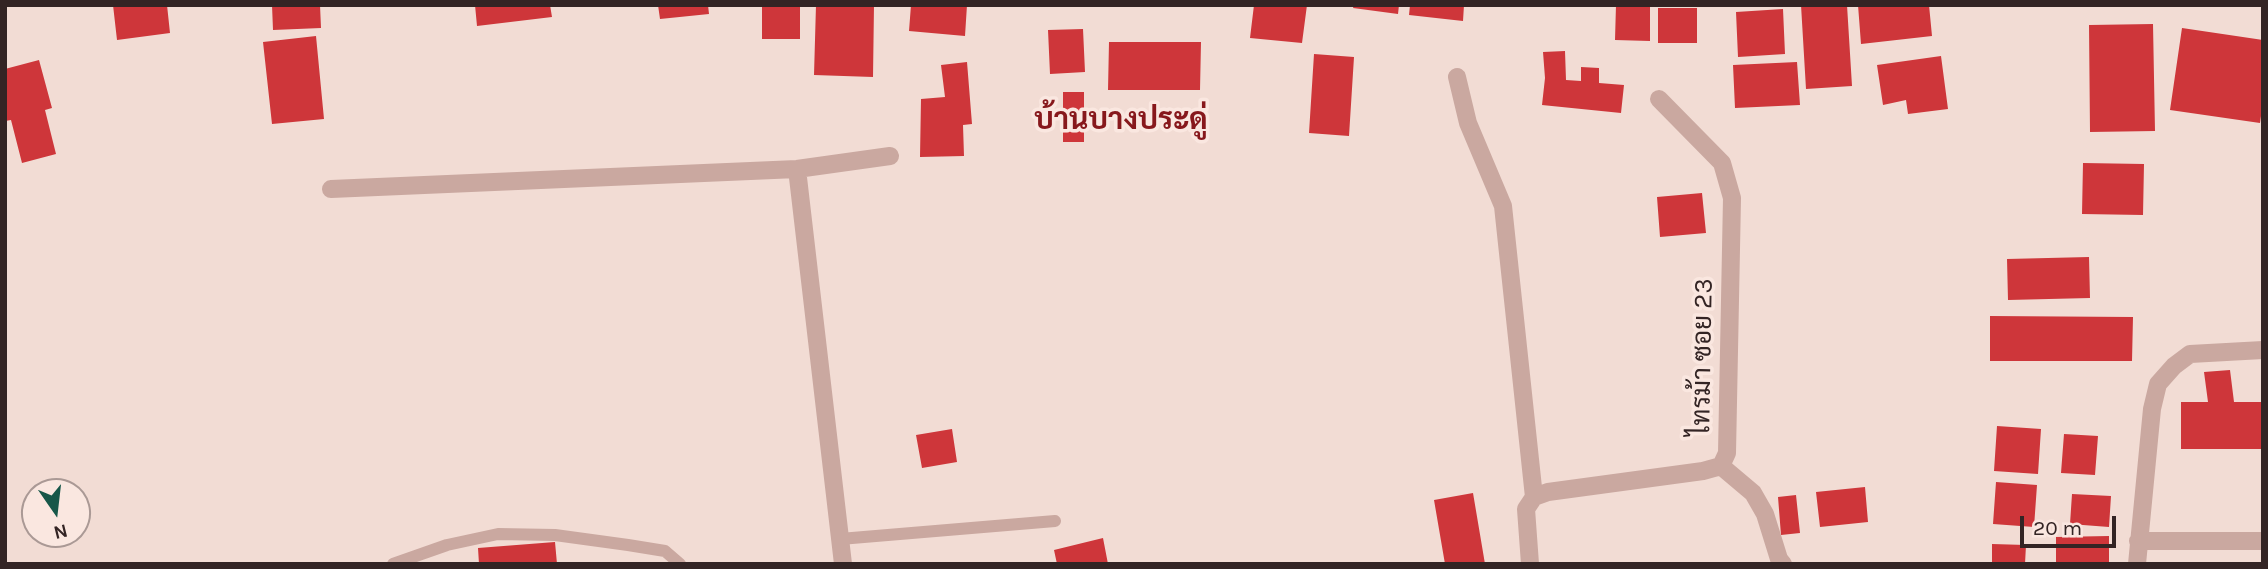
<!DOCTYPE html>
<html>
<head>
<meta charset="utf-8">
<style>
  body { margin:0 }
  #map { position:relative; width:2268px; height:569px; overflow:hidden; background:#f2dcd4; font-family:Karla,sans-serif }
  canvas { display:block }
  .frame { position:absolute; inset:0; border:7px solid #332424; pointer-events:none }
  .north { position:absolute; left:21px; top:478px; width:70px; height:70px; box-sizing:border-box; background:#fae7e0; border:2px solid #aa9995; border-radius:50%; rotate:166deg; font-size:19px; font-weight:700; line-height:28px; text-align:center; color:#332424 }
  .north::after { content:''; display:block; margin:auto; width:24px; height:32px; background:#175749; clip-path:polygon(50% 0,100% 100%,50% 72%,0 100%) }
  .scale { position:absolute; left:2020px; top:516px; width:96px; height:32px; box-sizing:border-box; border:4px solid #332424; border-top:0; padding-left:9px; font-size:21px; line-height:24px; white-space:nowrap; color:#332424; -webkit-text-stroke:5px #fae7e0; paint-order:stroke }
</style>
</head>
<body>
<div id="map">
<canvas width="2268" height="569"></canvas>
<div class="frame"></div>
<div class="north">N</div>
<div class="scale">20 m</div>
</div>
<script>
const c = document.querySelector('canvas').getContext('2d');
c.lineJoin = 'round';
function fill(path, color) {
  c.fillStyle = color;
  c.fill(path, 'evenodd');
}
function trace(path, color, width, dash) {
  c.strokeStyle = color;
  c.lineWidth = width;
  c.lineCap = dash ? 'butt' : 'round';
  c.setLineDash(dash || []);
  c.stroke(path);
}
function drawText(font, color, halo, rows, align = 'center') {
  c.font = font + ' Karla,Sarabun,sans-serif';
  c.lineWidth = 7;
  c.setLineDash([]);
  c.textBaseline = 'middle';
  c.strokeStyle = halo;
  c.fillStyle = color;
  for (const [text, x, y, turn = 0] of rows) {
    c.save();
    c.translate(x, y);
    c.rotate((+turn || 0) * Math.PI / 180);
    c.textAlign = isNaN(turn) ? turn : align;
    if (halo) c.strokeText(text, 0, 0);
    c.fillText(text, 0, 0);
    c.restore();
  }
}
fill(new Path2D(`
  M 113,5 L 167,5 L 170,33 L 117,40 Z
  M 272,5 L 320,5 L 321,28 L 273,30 Z
  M 475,5 L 550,5 L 552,17 L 477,26 Z
  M 658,5 L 708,5 L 709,14 L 660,19 Z
  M 762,5 L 800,5 L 800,39 L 762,39 Z
  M 816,5 L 874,5 L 873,77 L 814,75 Z
  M 911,5 L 967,5 L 965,36 L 909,31 Z
  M 1254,5 L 1307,5 L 1302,43 L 1250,38 Z
  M 1354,5 L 1399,5 L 1398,14 L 1353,8 Z
  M 1410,5 L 1464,5 L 1463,21 L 1409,15 Z
  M 1616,5 L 1650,5 L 1650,41 L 1615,40 Z
  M 1801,5 L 1847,5 L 1852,86 L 1806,89 Z
  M 1858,5 L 1929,5 L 1932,36 L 1861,44 Z
  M 1658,8 L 1697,8 L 1697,43 L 1658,43 Z
  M 1783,9 L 1785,54 L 1738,57 L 1736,12 Z
  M 2153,24 L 2155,131 L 2090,132 L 2089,25 Z
  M 2182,28 L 2263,40 L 2263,102 L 2260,123 L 2170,110 Z
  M 1083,29 L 1085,72 L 1050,74 L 1048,30 Z
  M 316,36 L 324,119 L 272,124 L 263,42 Z
  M 1109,42 L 1201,42 L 1200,90 L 1108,90 Z
  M 1565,51 L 1566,80 L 1581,81 L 1581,67 L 1599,68 L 1599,83 L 1624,85 L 1621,113 L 1542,105 L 1545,78 L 1543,52 Z
  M 1314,54 L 1354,57 L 1349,136 L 1309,133 Z
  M 1941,56 L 1948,109 L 1908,114 L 1906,100 L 1883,105 L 1877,65 Z
  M 39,60 L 52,108 L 45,110 L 56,154 L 22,163 L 11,120 L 5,121 L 5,69 Z
  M 967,62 L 972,124 L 963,125 L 964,156 L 920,157 L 921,99 L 945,97 L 941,65 Z
  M 1797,62 L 1800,105 L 1735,108 L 1733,65 Z
  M 1063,92 L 1084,92 L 1084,142 L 1063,142 Z
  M 2083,163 L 2144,164 L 2143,215 L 2082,214 Z
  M 1702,193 L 1706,233 L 1660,237 L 1657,197 Z
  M 2089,257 L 2090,298 L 2008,300 L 2007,259 Z
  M 1990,316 L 2133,317 L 2132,361 L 1990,361 Z
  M 2230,370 L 2234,402 L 2263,402 L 2263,449 L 2181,449 L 2181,402 L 2208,402 L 2204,372 Z
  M 1997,426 L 2041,429 L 2038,474 L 1994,471 Z
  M 952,429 L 957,462 L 922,468 L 916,435 Z
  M 2064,434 L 2098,436 L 2095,475 L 2061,473 Z
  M 1996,482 L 2037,485 L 2034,527 L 1993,524 Z
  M 1865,487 L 1868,522 L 1820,527 L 1816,492 Z
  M 1473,493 L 1485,564 L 1445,564 L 1434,500 Z
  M 2072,494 L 2111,496 L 2109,527 L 2070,524 Z
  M 1796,495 L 1800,533 L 1781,535 L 1778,497 Z
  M 2109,536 L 2109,564 L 2056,564 L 2056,537 Z
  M 1103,538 L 1108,564 L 1057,564 L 1054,550 Z
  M 555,542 L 557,564 L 479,564 L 478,548 Z
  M 1992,544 L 2026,545 L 2025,564 L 1992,564 Z`), '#ce363a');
trace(new Path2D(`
  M 840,539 L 1055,521
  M 393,564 L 447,545 L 498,534 L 555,535 L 628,545 L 665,551 L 680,564`), '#caa8a0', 12);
trace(new Path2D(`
  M 1457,77 L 1468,123 L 1503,206 L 1534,497
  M 797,169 L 843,564
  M 331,189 L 797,169 L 890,156
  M 1721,466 L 1753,493 L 1765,514 L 1779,559 L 1783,564
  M 2138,541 L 2263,541
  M 1530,564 L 1526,509 L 1534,497 L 1548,492 L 1703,471 L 1721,466 L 1727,453 L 1732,198 L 1722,163 L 1659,99
  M 2137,564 L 2152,409 L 2158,384 L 2174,366 L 2190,354 L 2263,350`), '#caa8a0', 18);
drawText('26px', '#332424', '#fae7e0', [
  ["ไทรม้า ซอย 23",1703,357,-89]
]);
drawText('bold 30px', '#87181c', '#fae7e0', [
  ["บ้านบางประดู่",1121,120]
]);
</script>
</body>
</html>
